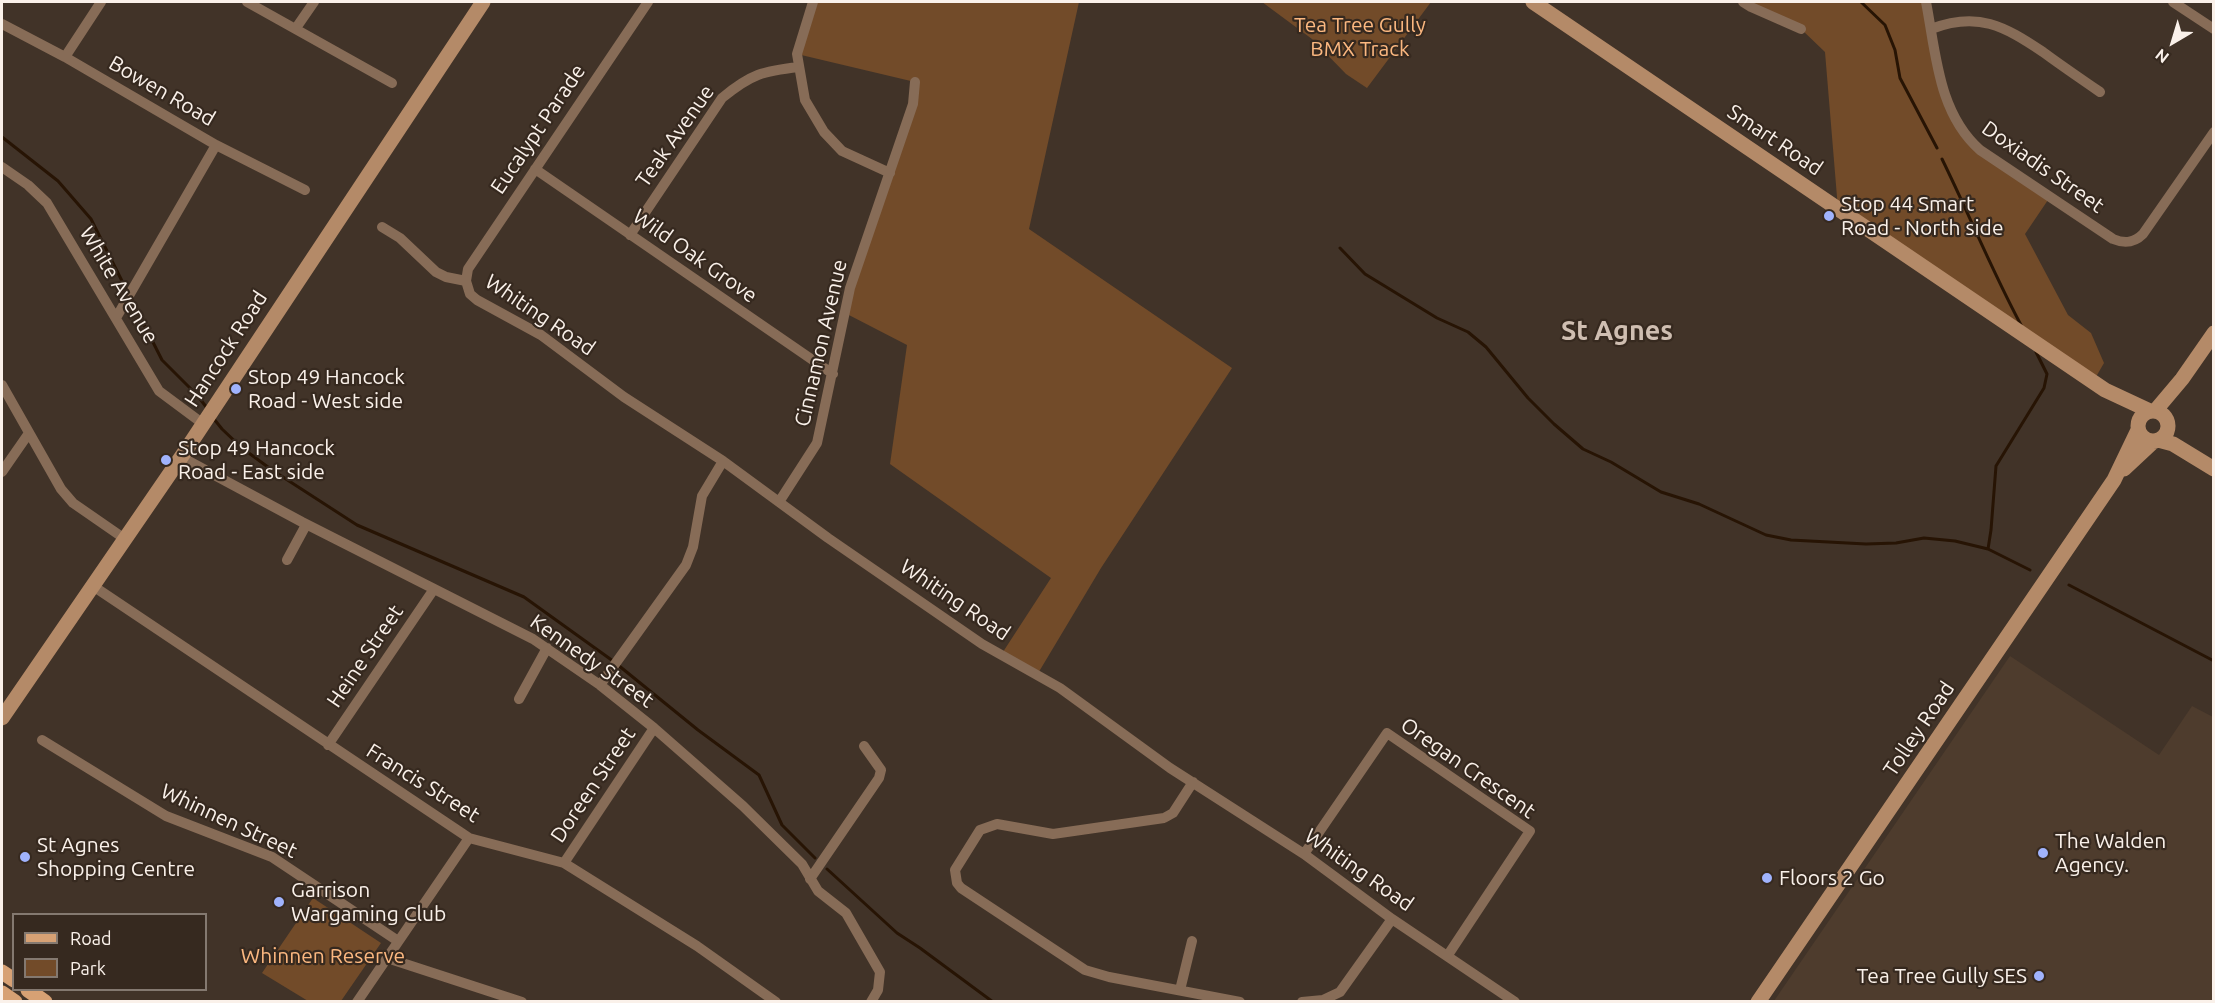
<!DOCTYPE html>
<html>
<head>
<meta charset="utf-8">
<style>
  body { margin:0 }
  #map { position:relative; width:2215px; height:1003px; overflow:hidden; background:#413328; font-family:Ubuntu,sans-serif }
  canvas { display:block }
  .frame { position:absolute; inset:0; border:3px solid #faf1ea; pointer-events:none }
  .legend { position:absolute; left:12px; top:913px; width:195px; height:78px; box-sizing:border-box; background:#36291f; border:2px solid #847970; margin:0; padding:8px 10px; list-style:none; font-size:18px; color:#faf1ea }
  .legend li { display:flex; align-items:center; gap:12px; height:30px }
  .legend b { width:30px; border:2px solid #847970 }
  .north { position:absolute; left:2143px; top:12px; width:60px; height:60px; -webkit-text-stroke:4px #36291f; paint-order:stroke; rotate:218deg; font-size:16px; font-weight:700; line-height:24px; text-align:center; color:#faf1ea }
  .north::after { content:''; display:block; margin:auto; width:21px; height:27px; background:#faf1ea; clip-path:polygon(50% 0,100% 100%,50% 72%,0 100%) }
</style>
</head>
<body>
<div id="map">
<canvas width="2215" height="1003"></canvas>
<div class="frame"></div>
<ul class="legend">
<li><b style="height:8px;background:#d7a174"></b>Road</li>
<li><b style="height:16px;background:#724b29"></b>Park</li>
</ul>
<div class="north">N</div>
</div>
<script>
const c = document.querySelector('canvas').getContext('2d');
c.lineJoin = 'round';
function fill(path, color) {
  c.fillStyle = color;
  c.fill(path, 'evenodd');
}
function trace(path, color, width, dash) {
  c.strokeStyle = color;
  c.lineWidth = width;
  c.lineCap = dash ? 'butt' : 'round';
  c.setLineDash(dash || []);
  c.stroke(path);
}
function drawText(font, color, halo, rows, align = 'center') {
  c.font = font + ' Ubuntu,sans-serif';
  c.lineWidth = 4.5;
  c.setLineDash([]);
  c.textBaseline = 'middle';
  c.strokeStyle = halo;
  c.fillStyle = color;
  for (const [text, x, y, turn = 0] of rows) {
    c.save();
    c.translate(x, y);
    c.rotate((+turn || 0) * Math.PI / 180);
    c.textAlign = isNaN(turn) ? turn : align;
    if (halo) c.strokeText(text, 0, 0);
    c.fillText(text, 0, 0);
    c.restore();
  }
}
fill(new Path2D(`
  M 2010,656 L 2159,755 L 2192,706 L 2213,717 L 2213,1001 L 1774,1001 Z`), '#4e3c2d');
fill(new Path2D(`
  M 813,2 L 1079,2 L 1029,229 L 1232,368 L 1101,568 L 1037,675 L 1001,655 L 1051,578 L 890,464 L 907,345 L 845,313 L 915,82 L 797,54 Z
  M 1262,2 L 1431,2 L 1367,88 L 1346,74 L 1312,39 Z
  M 1743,2 L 1926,2 L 1946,98 L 1969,139 L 2050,197 L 2025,234 L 2068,315 L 2091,333 L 2104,363 L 2093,382 L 1838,209 L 1825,52 L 1801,29 Z
  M 313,898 L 381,943 L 341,1001 L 308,1001 L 262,973 Z`), '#724b29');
trace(new Path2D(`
  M 1861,2 L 1885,25 L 1895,50 L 1900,78 L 1937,148
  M 2,137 L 58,181 L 91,219 L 128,293
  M 1942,159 C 1969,214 1992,271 2021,325
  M 1340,248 L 1365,274 L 1437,318 L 1468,332 L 1486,347 L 1528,398 L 1554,424 L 1583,449 L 1611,462 L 1661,492 L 1699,504 L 1766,535 L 1791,540 L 1866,544 L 1896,543 L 1924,538 L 1955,541 L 1988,549 L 2030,570
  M 131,299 L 162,360 L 197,395 L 207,408
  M 214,419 L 222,429 L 242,448 L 272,470 L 357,525 L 524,597 L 613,661
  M 1988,549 L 1991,530 L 1996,466 L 2044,388 L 2047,374 L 2036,352
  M 2069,585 L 2214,661
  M 618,665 L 698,730 L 759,775 L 782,825 L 815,858
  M 827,869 L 897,933 L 920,948 L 993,1002`), '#271404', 3);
trace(new Path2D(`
  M 247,2 L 392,83
  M 813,2 L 797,54 L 805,100 L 824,132 L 842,151 L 890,173
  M 1743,2 L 1751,7 L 1801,29
  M 1926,2 C 1936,53 1938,113 1980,150 L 2113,239 C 2125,244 2134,243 2143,234 L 2214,132
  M 2173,2 L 2214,29
  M 2,24 L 65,57 L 216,145 L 305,190
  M 296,28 L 314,2
  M 1931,29 C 1978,11 2004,26 2043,52 C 2062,66 2081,79 2100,92
  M 65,57 L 101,2
  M 2,167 L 28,185 L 47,203 L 159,391 L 202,423
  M 535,169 L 833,374
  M 382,227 L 400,238 L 436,272 L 446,277 L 466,281 L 470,294 L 477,300 L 541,335 L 624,397 L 723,461 L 828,538 L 982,644 L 1060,688 L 1170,768 L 1304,854 L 1392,919 L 1515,1002
  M 630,235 L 722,98 C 751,74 763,71 799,67
  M 466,281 L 468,269 L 648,2
  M 116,318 L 216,145
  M 2,385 L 61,489 L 73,503 L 125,539
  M 181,457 L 302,522 L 533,639 L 600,685 L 654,728 L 743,806 L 802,864 L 818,891 L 846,913 L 880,972 L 878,990 L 871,1002
  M 2,472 L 29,433
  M 779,502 L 817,443 L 850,288 L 913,104 L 915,82
  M 287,560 L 306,525
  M 93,586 L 469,838 L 564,863 L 697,946 L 776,1002
  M 600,685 L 686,565 L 693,547 L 702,496 L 723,461
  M 519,699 L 547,648
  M 42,740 L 166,816 L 272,857 L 398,941
  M 328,745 L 434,589
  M 1193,782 L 1173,813 L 1164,818 L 1053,834 L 997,824 L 980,830 L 955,870 L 957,883 L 961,888 L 1085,970 L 1109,977 L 1240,1002
  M 1304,854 L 1387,733 L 1530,831 L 1448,955
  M 564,863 L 654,728
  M 810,879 L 879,778 L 881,770 L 864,746
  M 387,958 L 522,1002
  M 1180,990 L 1192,941
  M 357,1002 L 469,838
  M 1302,1002 L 1323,1000 L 1340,992 L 1392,919`), '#876c57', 10);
trace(new Path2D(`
  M 1533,2 L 2105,390 L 2150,411
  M2138 426a15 15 0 1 1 30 0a15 15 0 1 1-30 0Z
  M 2155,411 L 2182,379 L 2214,333
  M 2158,440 L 2173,444 L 2214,469
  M 2124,469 L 2154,441
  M 2,718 L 184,453 L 483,2
  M 1758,1002 L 2114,480 L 2138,430`), '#b48a68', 15);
trace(new Path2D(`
  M 2,972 L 14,980
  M 28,990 L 45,1002
  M 2,993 L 15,1002`), '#d7a174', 15);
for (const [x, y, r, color] of [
  [1829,216,6,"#a0b3fd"],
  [236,389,6,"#a0b3fd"],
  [166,460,6,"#a0b3fd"],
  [2043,853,6,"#a0b3fd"],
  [25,857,6,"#a0b3fd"],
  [1767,878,6,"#a0b3fd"],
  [279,902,6,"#a0b3fd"],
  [2039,976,6,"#a0b3fd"]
]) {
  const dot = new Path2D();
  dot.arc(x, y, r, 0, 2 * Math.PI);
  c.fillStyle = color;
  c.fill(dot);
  trace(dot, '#36291f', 2);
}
drawText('21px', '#fcb880', '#36291f', [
  ["Tea Tree Gully",1360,25],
  ["BMX Track",1360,49],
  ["Whinnen Reserve",323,956]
]);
drawText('21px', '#faf1ea', '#36291f', [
  ["Bowen Road",162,91,30],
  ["Eucalypt Parade",538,129,-56],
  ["Teak Avenue",675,136,-55],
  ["Smart Road",1775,140,34],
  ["Doxiadis Street",2043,167,35],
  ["Wild Oak Grove",695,256,35],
  ["White Avenue",119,285,59],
  ["Whiting Road",540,315,34],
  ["Cinnamon Avenue",821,343,-77],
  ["Hancock Road",226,349,-57],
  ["Whiting Road",955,600,34],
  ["Heine Street",365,656,-56],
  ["Kennedy Street",592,661,35],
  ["Tolley Road",1919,729,-56],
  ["Oregan Crescent",1468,768,35],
  ["Francis Street",423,783,32],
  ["Doreen Street",593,785,-56],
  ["Whinnen Street",229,821,25],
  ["Whiting Road",1359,870,35]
]);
drawText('21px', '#faf1ea', '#36291f', [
  ["Stop 44 Smart",1841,204],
  ["Road - North side",1841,228],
  ["Stop 49 Hancock",248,377],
  ["Road - West side",248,401],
  ["Stop 49 Hancock",178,448],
  ["Road - East side",178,472],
  ["The Walden",2055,841],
  ["Agency.",2055,865],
  ["St Agnes",37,845],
  ["Shopping Centre",37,869],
  ["Floors 2 Go",1779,878],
  ["Garrison",291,890],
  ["Wargaming Club",291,914],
  ["Tea Tree Gully SES",2027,976,"right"]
], 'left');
drawText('bold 27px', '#cfbeb1', '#36291f', [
  ["St Agnes",1617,331]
]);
</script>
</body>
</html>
